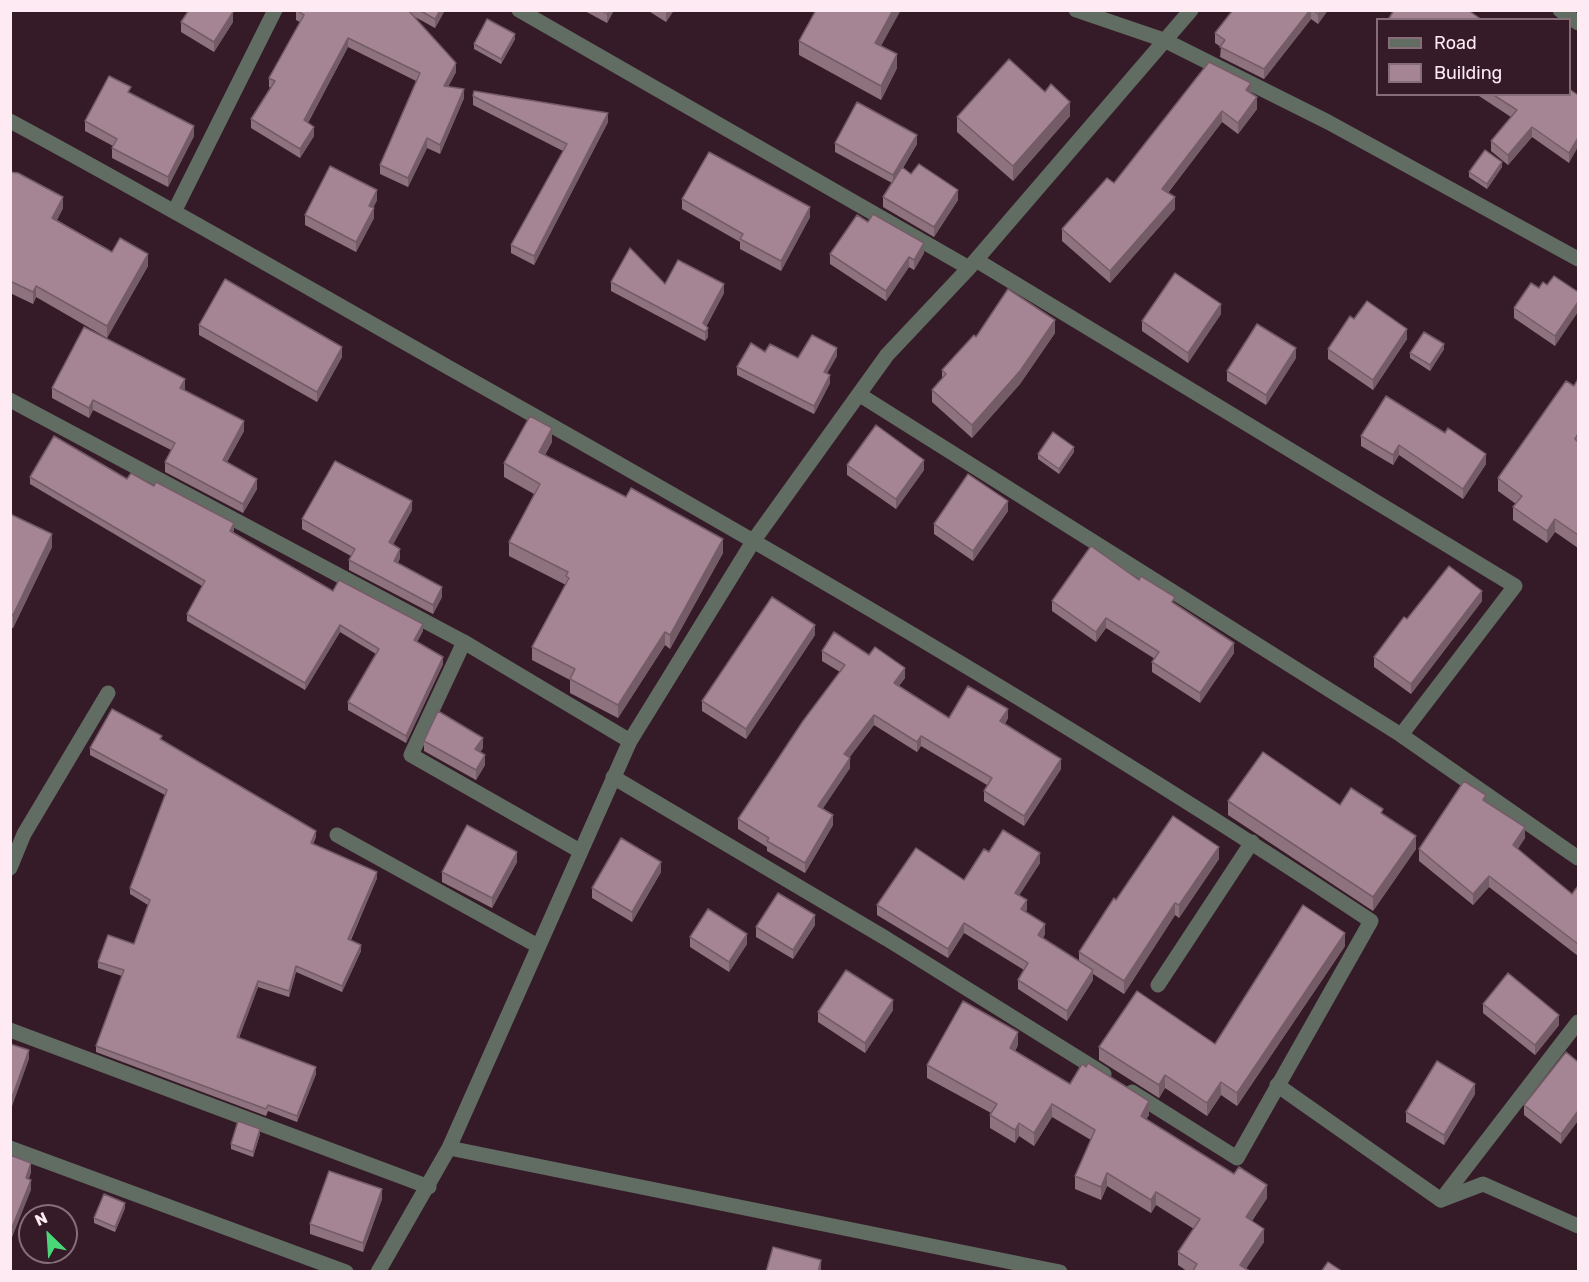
<!DOCTYPE html>
<html>
<head>
<meta charset="utf-8">
<style>
  body { margin:0 }
  #map { position:relative; width:1589px; height:1282px; overflow:hidden; background:#351b27; font-family:Rubik,sans-serif }
  canvas { display:block }
  .frame { position:absolute; inset:0; border:12px solid #fdeaf2; pointer-events:none }
  .legend { position:absolute; left:1376px; top:18px; width:195px; height:78px; box-sizing:border-box; background:#351b27; border:2px solid #856e78; margin:0; padding:8px 10px; list-style:none; font-size:18px; color:#fdeaf2 }
  .legend li { display:flex; align-items:center; gap:12px; height:30px }
  .legend b { width:30px; border:2px solid #856e78 }
  .north { position:absolute; left:18px; top:1204px; width:60px; height:60px; box-sizing:border-box; background:#351b27; border:2px solid #856e78; border-radius:50%; rotate:335deg; font-size:16px; font-weight:700; line-height:24px; text-align:center; color:#fdeaf2 }
  .north::after { content:''; display:block; margin:auto; width:21px; height:27px; background:#49d778; clip-path:polygon(50% 0,100% 100%,50% 72%,0 100%) }
</style>
</head>
<body>
<div id="map">
<canvas width="1589" height="1282"></canvas>
<div class="frame"></div>
<ul class="legend">
<li><b style="height:8px;background:#616c63"></b>Road</li>
<li><b style="height:16px;background:#a58493"></b>Building</li>
</ul>
<div class="north">N</div>
</div>
<script>
const c = document.querySelector('canvas').getContext('2d');
c.lineJoin = 'round';
function trace(path, color, width, dash) {
  c.strokeStyle = color;
  c.lineWidth = width;
  c.lineCap = dash ? 'butt' : 'round';
  c.setLineDash(dash || []);
  c.stroke(path);
}
function fill(path, color) {
  c.fillStyle = color;
  c.fill(path, 'evenodd');
}
trace(new Path2D(`
  M 175,210 L 275,10
  M 464,642 L 411,755 L 580,851
  M 337,835 L 538,946
  M 10,868 L 24,834 L 108,693
  M 1158,985 L 1252,842
  M 10,1030 L 429,1187
  M 1441,1200 L 1578,1022`), '#616c63', 15);
trace(new Path2D(`
  M 519,10 L 969,268
  M 1076,10 L 1164,40 L 1328,122 L 1578,259
  M 1560,10 L 1578,23
  M 10,121 C 157,200 301,284 446,366 C 759,542 1071,722 1371,921 L 1237,1158 L 1132,1092
  M 976,260 L 1515,586 L 1401,735
  M 860,395 L 1401,735 L 1578,858
  M 10,400 L 464,642 L 630,741
  M 613,777 L 887,939 L 1104,1074
  M 1277,1085 L 1441,1200 L 1483,1184 L 1578,1226
  M 10,1148 L 346,1272
  M 449,1148 L 1060,1272
  M 378,1272 L 449,1148 L 630,741 L 754,540 L 887,355 L 969,268 L 1191,10`), '#616c63', 15);
fill(new Path2D(`
  M 296,10 L 445,10 L 435,28 L 415,17 L 456,72 L 448,86 L 464,98 L 440,154 L 427,148 L 408,187 L 380,174 L 380,165 L 416,81 L 348,47 L 308,123 L 314,136 L 300,158 L 251,128 L 251,119 L 271,88 L 269,87 L 269,78 L 300,22 L 296,20 Z
  M 583,10 L 614,10 L 607,23 Z
  M 647,10 L 674,10 L 666,22 Z
  M 1233,10 L 1328,10 L 1318,24 L 1311,19 L 1264,79 L 1220,57 L 1221,47 L 1215,43 L 1215,33 Z
  M 181,22 L 233,22 L 214,52 L 181,32 Z
  M 515,39 L 501,64 L 474,49 L 474,44 Z
  M 799,41 L 897,68 L 881,100 L 799,55 Z
  M 1251,83 L 1251,94 L 1257,109 L 1238,134 L 1222,122 L 1168,193 L 1175,209 L 1110,283 L 1062,241 L 1062,229 L 1114,183 Z
  M 1045,92 L 1070,116 L 1013,181 L 957,132 L 957,117 Z
  M 131,94 L 194,136 L 168,187 L 112,158 L 112,148 L 113,146 L 85,131 L 85,121 Z
  M 1476,94 L 1569,94 L 1569,163 L 1532,137 L 1508,165 L 1491,151 L 1491,141 L 1511,117 Z
  M 473,96 L 608,122 L 534,265 L 511,253 L 511,245 L 563,151 L 473,105 Z
  M 835,143 L 917,144 L 903,168 L 911,174 L 958,200 L 934,237 L 883,207 L 883,197 L 892,183 L 835,152 Z
  M 1502,167 L 1487,189 L 1469,177 L 1469,172 Z
  M 10,172 L 63,208 L 57,220 L 112,252 L 148,266 L 107,338 L 36,297 L 33,304 L 10,293 Z
  M 682,199 L 810,217 L 781,271 L 740,249 L 740,242 L 682,209 Z
  M 377,200 L 373,208 L 374,218 L 356,252 L 305,225 L 305,215 Z
  M 868,222 L 924,253 L 914,270 L 909,267 L 886,301 L 830,264 L 830,254 Z
  M 611,282 L 665,284 L 724,293 L 706,327 L 708,337 L 705,341 L 611,291 Z
  M 1547,285 L 1578,292 L 1555,346 L 1514,318 L 1514,308 Z
  M 1221,314 L 1188,363 L 1142,331 L 1142,321 Z
  M 1354,319 L 1407,339 L 1373,390 L 1328,359 L 1328,349 Z
  M 199,325 L 342,357 L 317,402 L 199,335 Z
  M 1055,333 L 1020,384 L 972,438 L 932,402 L 932,390 L 942,379 L 942,370 L 976,337 Z
  M 1444,349 L 1430,371 L 1410,358 L 1410,353 Z
  M 765,352 L 798,358 L 837,356 L 827,373 L 830,383 L 814,414 L 737,375 L 737,367 Z
  M 1296,358 L 1266,405 L 1227,381 L 1227,371 Z
  M 1578,379 L 1578,548 L 1555,532 L 1547,543 L 1513,520 L 1513,507 L 1516,504 L 1498,491 L 1498,478 L 1574,386 Z
  M 52,388 L 185,389 L 184,390 L 244,431 L 227,462 L 257,489 L 243,513 L 165,472 L 165,462 L 171,450 L 93,410 L 89,418 L 52,398 Z
  M 1445,433 L 1486,464 L 1463,499 L 1399,455 L 1393,465 L 1361,446 L 1361,436 Z
  M 552,442 L 545,455 L 723,553 L 670,649 L 665,645 L 618,718 L 570,693 L 570,680 L 532,660 L 532,647 L 566,585 L 509,556 L 509,542 L 534,494 L 504,477 L 504,463 Z
  M 1074,452 L 1059,474 L 1038,459 L 1038,454 Z
  M 847,465 L 924,470 L 896,509 L 847,475 Z
  M 30,477 L 127,479 L 154,486 L 234,530 L 233,532 L 333,591 L 423,631 L 417,642 L 443,664 L 406,743 L 348,710 L 348,702 L 376,654 L 340,632 L 305,690 L 187,621 L 187,614 L 202,586 L 30,484 Z
  M 412,510 L 393,544 L 400,558 L 398,563 L 442,597 L 433,614 L 349,570 L 349,560 L 351,556 L 302,529 L 302,519 Z
  M 1008,511 L 973,561 L 934,534 L 934,524 Z
  M 10,514 L 52,547 L 13,628 L 10,627 Z
  M 1139,580 L 1175,604 L 1234,653 L 1200,703 L 1152,672 L 1152,662 L 1155,659 L 1106,628 L 1096,642 L 1052,611 L 1052,601 Z
  M 1482,601 L 1411,694 L 1374,667 L 1374,657 L 1407,619 Z
  M 815,635 L 746,739 L 702,711 L 702,701 Z
  M 822,651 L 905,678 L 899,686 L 949,718 L 1008,718 L 1005,724 L 1061,769 L 1024,826 L 984,801 L 984,791 L 987,785 L 921,746 L 917,752 L 874,725 L 849,758 L 850,768 L 822,809 L 833,825 L 805,873 L 767,851 L 767,847 L 738,829 L 738,819 L 840,672 L 822,661 Z
  M 162,740 L 316,837 L 313,844 L 377,878 L 351,940 L 361,951 L 342,992 L 296,972 L 289,997 L 258,987 L 239,1038 L 316,1074 L 297,1122 L 268,1111 L 266,1116 L 96,1052 L 96,1046 L 122,976 L 98,968 L 98,962 L 134,944 L 148,905 L 130,894 L 130,888 L 165,795 L 90,755 L 90,748 Z
  M 424,741 L 483,748 L 480,752 L 485,765 L 476,780 L 424,751 Z
  M 1228,801 L 1340,805 L 1383,815 L 1416,849 L 1373,911 L 1228,815 Z
  M 1486,802 L 1525,838 L 1517,849 L 1572,894 L 1578,886 L 1578,956 L 1489,887 L 1473,905 L 1419,861 L 1419,849 Z
  M 989,852 L 1040,863 L 1019,895 L 1027,910 L 1025,912 L 1045,934 L 1043,938 L 1079,961 L 1079,952 L 1116,900 L 1219,859 L 1179,918 L 1175,915 L 1124,994 L 1093,974 L 1093,980 L 1067,1021 L 1018,989 L 1018,980 L 1024,970 L 964,933 L 948,958 L 877,915 L 877,905 L 964,880 Z
  M 517,862 L 492,908 L 442,882 L 442,872 Z
  M 661,872 L 632,922 L 592,898 L 592,888 Z
  M 815,925 L 793,959 L 756,937 L 756,927 Z
  M 690,937 L 747,944 L 729,972 L 690,947 Z
  M 1345,946 L 1237,1106 L 1221,1095 L 1207,1116 L 1165,1088 L 1159,1098 L 1099,1060 L 1099,1047 L 1215,1044 Z
  M 1483,1004 L 1559,1025 L 1535,1055 L 1483,1013 Z
  M 893,1010 L 865,1053 L 818,1022 L 818,1012 Z
  M 1018,1045 L 1015,1051 L 1070,1084 L 1149,1115 L 1146,1119 L 1267,1198 L 1252,1221 L 1264,1242 L 1246,1268 L 1251,1272 L 1188,1272 L 1178,1265 L 1178,1252 L 1194,1229 L 1156,1205 L 1151,1213 L 1107,1186 L 1101,1200 L 1075,1189 L 1075,1176 L 1091,1140 L 1052,1117 L 1034,1146 L 1019,1136 L 1015,1143 L 990,1128 L 990,1115 L 991,1113 L 927,1078 L 927,1065 Z
  M 1566,1052 L 1561,1144 L 1524,1115 L 1524,1105 Z
  M 1475,1094 L 1444,1145 L 1406,1122 L 1406,1112 Z
  M 260,1134 L 253,1157 L 231,1149 L 231,1144 Z
  M 382,1199 L 363,1252 L 310,1234 L 310,1224 Z
  M 125,1208 L 115,1232 L 94,1223 L 94,1218 Z`), '#8e727e');
fill(new Path2D(`
  M 440,10 L 445,10 L 435,28 L 435,19 Z
  M 609,10 L 614,10 L 607,23 L 607,14 Z
  M 668,10 L 674,10 L 666,22 L 666,13 Z
  M 893,10 L 901,10 L 875,57 L 875,43 Z
  M 1310,10 L 1311,10 L 1311,19 L 1264,79 L 1264,69 Z
  M 1321,10 L 1328,10 L 1318,24 L 1318,14 Z
  M 233,12 L 233,22 L 214,52 L 214,42 Z
  M 515,34 L 515,39 L 501,64 L 501,59 Z
  M 348,38 L 348,47 L 304,130 L 304,120 Z
  M 897,54 L 897,68 L 881,100 L 881,86 Z
  M 456,63 L 456,72 L 444,95 L 444,86 Z
  M 1251,83 L 1251,95 L 1246,90 Z
  M 464,89 L 464,98 L 440,154 L 440,145 Z
  M 1257,97 L 1257,109 L 1238,134 L 1238,123 Z
  M 1070,102 L 1070,116 L 1013,181 L 1013,166 Z
  M 1222,111 L 1222,122 L 1162,200 L 1162,189 Z
  M 608,113 L 608,122 L 534,265 L 534,256 Z
  M 194,126 L 194,136 L 168,187 L 168,177 Z
  M 314,127 L 314,136 L 300,158 L 300,149 Z
  M 1532,127 L 1532,137 L 1508,165 L 1508,155 Z
  M 917,135 L 917,144 L 893,184 L 893,175 Z
  M 427,138 L 427,148 L 408,187 L 408,178 Z
  M 1578,138 L 1578,147 L 1569,163 L 1569,153 Z
  M 1502,162 L 1502,167 L 1487,189 L 1487,184 Z
  M 377,190 L 377,200 L 369,216 L 369,206 Z
  M 958,190 L 958,200 L 934,237 L 934,227 Z
  M 63,197 L 63,208 L 52,229 L 52,218 Z
  M 1175,197 L 1175,209 L 1110,283 L 1110,271 Z
  M 810,207 L 810,217 L 781,271 L 781,261 Z
  M 374,208 L 374,218 L 356,252 L 356,242 Z
  M 924,243 L 924,253 L 914,270 L 914,260 Z
  M 148,254 L 148,266 L 107,338 L 107,326 Z
  M 909,257 L 909,267 L 886,301 L 886,291 Z
  M 724,284 L 724,293 L 703,332 L 703,323 Z
  M 36,286 L 36,297 L 33,304 L 33,292 Z
  M 1578,302 L 1578,312 L 1555,346 L 1555,336 Z
  M 1221,304 L 1221,314 L 1188,363 L 1188,353 Z
  M 1055,320 L 1055,333 L 1020,384 L 972,438 L 972,425 Z
  M 708,328 L 708,337 L 705,341 L 705,332 Z
  M 1407,329 L 1407,339 L 1373,390 L 1373,380 Z
  M 1444,344 L 1444,349 L 1430,371 L 1430,365 Z
  M 342,347 L 342,357 L 317,402 L 317,392 Z
  M 837,348 L 837,356 L 824,379 L 824,372 Z
  M 1296,348 L 1296,358 L 1266,405 L 1266,395 Z
  M 830,375 L 830,383 L 814,414 L 814,406 Z
  M 185,379 L 185,389 L 180,397 L 180,388 Z
  M 93,400 L 93,410 L 89,418 L 89,408 Z
  M 244,421 L 244,431 L 223,469 L 223,460 Z
  M 552,428 L 552,442 L 539,465 L 539,452 Z
  M 1399,445 L 1399,455 L 1393,465 L 1393,455 Z
  M 1074,447 L 1074,452 L 1059,474 L 1059,469 Z
  M 1486,454 L 1486,464 L 1463,499 L 1463,489 Z
  M 924,460 L 924,470 L 896,509 L 896,499 Z
  M 257,479 L 257,489 L 243,513 L 243,504 Z
  M 412,501 L 412,510 L 389,552 L 389,542 Z
  M 1008,501 L 1008,511 L 973,561 L 973,551 Z
  M 1555,519 L 1555,532 L 1547,543 L 1547,531 Z
  M 234,523 L 234,530 L 230,538 L 230,531 Z
  M 52,534 L 52,547 L 13,628 L 13,615 Z
  M 723,539 L 723,553 L 670,649 L 670,635 Z
  M 400,549 L 400,558 L 394,570 L 394,561 Z
  M 442,587 L 442,597 L 433,614 L 433,605 Z
  M 1482,591 L 1482,601 L 1411,694 L 1411,684 Z
  M 1106,618 L 1106,628 L 1096,642 L 1096,632 Z
  M 423,624 L 423,631 L 414,647 L 414,640 Z
  M 340,625 L 340,632 L 305,690 L 305,683 Z
  M 815,625 L 815,635 L 746,739 L 746,729 Z
  M 665,632 L 665,645 L 618,718 L 618,705 Z
  M 1234,643 L 1234,653 L 1200,703 L 1200,693 Z
  M 443,657 L 443,664 L 406,743 L 406,736 Z
  M 905,668 L 905,678 L 894,692 L 894,683 Z
  M 1008,709 L 1008,718 L 1000,731 L 1000,721 Z
  M 874,715 L 874,725 L 844,764 L 844,754 Z
  M 921,736 L 921,746 L 917,752 L 917,742 Z
  M 483,738 L 483,748 L 475,759 L 475,749 Z
  M 485,755 L 485,765 L 476,780 L 476,770 Z
  M 850,758 L 850,768 L 818,816 L 818,806 Z
  M 1061,759 L 1061,769 L 1024,826 L 1024,816 Z
  M 833,815 L 833,825 L 805,873 L 805,863 Z
  M 1525,827 L 1525,838 L 1513,857 L 1513,845 Z
  M 316,831 L 316,837 L 311,849 L 311,843 Z
  M 1416,836 L 1416,849 L 1373,911 L 1373,897 Z
  M 1219,847 L 1219,859 L 1179,918 L 1179,905 Z
  M 517,852 L 517,862 L 492,908 L 492,898 Z
  M 1040,853 L 1040,863 L 1015,902 L 1015,893 Z
  M 661,862 L 661,872 L 632,922 L 632,912 Z
  M 377,872 L 377,878 L 348,945 L 348,939 Z
  M 1489,876 L 1489,887 L 1473,905 L 1473,894 Z
  M 1027,900 L 1027,910 L 1021,919 L 1021,909 Z
  M 1175,903 L 1175,915 L 1124,994 L 1124,981 Z
  M 815,915 L 815,925 L 793,959 L 793,950 Z
  M 964,923 L 964,933 L 948,958 L 948,949 Z
  M 1045,924 L 1045,934 L 1038,945 L 1038,935 Z
  M 1345,933 L 1345,946 L 1237,1106 L 1237,1093 Z
  M 747,934 L 747,944 L 729,972 L 729,962 Z
  M 361,945 L 361,951 L 342,992 L 342,986 Z
  M 296,966 L 296,972 L 289,997 L 289,991 Z
  M 1093,970 L 1093,980 L 1067,1021 L 1067,1011 Z
  M 258,981 L 258,987 L 237,1043 L 237,1037 Z
  M 893,1000 L 893,1010 L 865,1053 L 865,1043 Z
  M 1559,1015 L 1559,1025 L 1535,1055 L 1535,1045 Z
  M 1018,1032 L 1018,1045 L 1010,1061 L 1010,1048 Z
  M 29,1050 L 29,1059 L 10,1112 L 10,1103 Z
  M 316,1067 L 316,1074 L 297,1122 L 297,1116 Z
  M 1165,1075 L 1165,1088 L 1159,1098 L 1159,1085 Z
  M 1221,1082 L 1221,1095 L 1207,1116 L 1207,1103 Z
  M 1475,1084 L 1475,1094 L 1444,1145 L 1444,1135 Z
  M 1149,1101 L 1149,1115 L 1141,1129 L 1141,1116 Z
  M 1052,1104 L 1052,1117 L 1034,1146 L 1034,1133 Z
  M 1578,1111 L 1578,1121 L 1561,1144 L 1561,1134 Z
  M 1019,1123 L 1019,1136 L 1015,1143 L 1015,1130 Z
  M 260,1129 L 260,1134 L 253,1157 L 253,1152 Z
  M 31,1163 L 31,1173 L 26,1188 L 26,1178 Z
  M 1107,1173 L 1107,1186 L 1101,1200 L 1101,1187 Z
  M 31,1180 L 31,1190 L 11,1240 L 11,1230 Z
  M 1267,1185 L 1267,1198 L 1246,1230 L 1246,1217 Z
  M 382,1189 L 382,1199 L 363,1252 L 363,1243 Z
  M 1156,1192 L 1156,1205 L 1151,1213 L 1151,1200 Z
  M 125,1203 L 125,1208 L 115,1232 L 115,1227 Z
  M 1264,1229 L 1264,1242 L 1244,1272 L 1240,1265 Z
  M 821,1260 L 821,1272 L 818,1272 Z`), '#745c67');
const building = new Path2D(`
  M 189,10 L 230,10 L 233,12 L 214,42 L 181,22 Z
  M 296,10 L 408,10 L 456,63 L 444,86 L 464,89 L 440,145 L 427,138 L 408,178 L 380,165 L 420,73 L 348,38 L 304,120 L 314,127 L 300,149 L 251,119 L 275,81 L 269,78 L 304,15 Z
  M 419,10 L 440,10 L 435,19 Z
  M 601,10 L 609,10 L 607,14 Z
  M 816,10 L 893,10 L 875,43 L 897,54 L 881,86 L 799,41 Z
  M 1233,10 L 1310,10 L 1264,69 L 1220,47 L 1225,40 L 1215,33 Z
  M 1313,10 L 1321,10 L 1318,14 Z
  M 1394,10 L 1468,10 L 1482,20 L 1388,20 Z
  M 487,19 L 515,34 L 501,59 L 474,44 Z
  M 1009,59 L 1045,92 L 1051,84 L 1070,102 L 1013,166 L 957,117 Z
  M 1209,62 L 1251,83 L 1246,90 L 1257,97 L 1238,123 L 1222,111 L 1162,189 L 1175,197 L 1110,271 L 1062,229 L 1107,178 L 1114,183 Z
  M 109,76 L 131,87 L 128,92 L 194,126 L 168,177 L 112,148 L 117,139 L 85,121 Z
  M 1569,89 L 1578,95 L 1578,138 L 1569,153 L 1532,127 L 1508,155 L 1491,141 L 1517,110 L 1492,94 L 1569,94 Z
  M 474,91 L 608,113 L 534,256 L 511,245 L 567,144 L 473,96 Z
  M 857,102 L 917,135 L 893,175 L 835,143 Z
  M 1485,150 L 1502,162 L 1487,184 L 1469,172 Z
  M 709,152 L 810,207 L 781,261 L 740,239 L 743,234 L 682,199 Z
  M 919,164 L 958,190 L 934,227 L 883,197 L 902,167 L 911,174 Z
  M 330,166 L 377,190 L 369,206 L 374,208 L 356,242 L 305,215 Z
  M 10,172 L 18,173 L 63,197 L 52,218 L 112,252 L 120,238 L 148,254 L 107,326 L 36,286 L 33,292 L 10,281 Z
  M 873,214 L 924,243 L 914,260 L 909,257 L 886,291 L 830,254 L 857,215 L 868,222 Z
  M 630,248 L 665,284 L 678,260 L 724,284 L 703,323 L 708,328 L 705,332 L 611,282 Z
  M 1175,273 L 1221,304 L 1188,353 L 1142,321 Z
  M 1554,276 L 1578,292 L 1578,302 L 1555,336 L 1514,308 L 1531,283 L 1539,288 L 1543,282 L 1547,285 Z
  M 225,279 L 342,347 L 317,392 L 199,325 Z
  M 1008,289 L 1055,320 L 1020,371 L 972,425 L 932,390 L 946,374 L 942,370 L 974,335 L 976,337 Z
  M 1367,301 L 1407,329 L 1373,380 L 1328,349 L 1350,316 L 1354,319 Z
  M 1257,324 L 1296,348 L 1266,395 L 1227,371 Z
  M 84,327 L 185,379 L 180,388 L 244,421 L 223,460 L 257,479 L 243,504 L 165,462 L 175,443 L 93,400 L 89,408 L 52,388 Z
  M 1424,332 L 1444,344 L 1430,365 L 1410,353 Z
  M 812,335 L 837,348 L 824,372 L 830,375 L 814,406 L 737,367 L 751,343 L 765,352 L 770,344 L 798,358 Z
  M 1578,379 L 1578,434 L 1575,439 L 1578,442 L 1578,535 L 1555,519 L 1547,531 L 1513,507 L 1522,496 L 1498,478 L 1566,381 L 1574,386 Z
  M 1386,396 L 1445,433 L 1448,428 L 1486,454 L 1463,489 L 1399,445 L 1393,455 L 1361,436 Z
  M 530,416 L 552,428 L 539,452 L 626,497 L 631,488 L 723,539 L 670,635 L 665,632 L 618,705 L 570,679 L 575,669 L 532,647 L 569,578 L 566,576 L 568,572 L 509,542 L 540,484 L 504,463 Z
  M 876,425 L 924,460 L 896,499 L 847,465 Z
  M 1053,432 L 1074,447 L 1059,469 L 1038,454 Z
  M 54,436 L 127,479 L 131,473 L 154,486 L 156,482 L 234,523 L 230,531 L 333,591 L 339,580 L 423,624 L 414,640 L 443,657 L 406,736 L 348,702 L 379,649 L 340,625 L 305,683 L 187,614 L 205,581 L 30,477 Z
  M 335,461 L 412,501 L 389,542 L 400,549 L 394,561 L 442,587 L 433,605 L 349,560 L 355,549 L 302,519 Z
  M 968,474 L 1008,501 L 973,551 L 934,524 Z
  M 10,514 L 52,534 L 13,615 L 10,614 Z
  M 1091,546 L 1139,580 L 1141,576 L 1175,597 L 1172,602 L 1234,643 L 1200,693 L 1152,662 L 1159,652 L 1106,618 L 1096,632 L 1052,601 Z
  M 1449,566 L 1482,591 L 1411,684 L 1374,657 L 1404,617 L 1407,619 Z
  M 772,597 L 815,625 L 746,729 L 702,701 Z
  M 834,632 L 869,655 L 875,647 L 905,668 L 894,683 L 949,718 L 968,686 L 1008,709 L 1000,721 L 1061,759 L 1024,816 L 984,791 L 992,778 L 921,736 L 917,742 L 874,715 L 844,754 L 850,758 L 818,806 L 833,815 L 805,863 L 767,841 L 769,838 L 738,819 L 803,721 L 845,665 L 822,651 Z
  M 112,709 L 162,736 L 160,739 L 316,831 L 311,843 L 377,872 L 348,939 L 361,945 L 342,986 L 296,966 L 289,991 L 258,981 L 237,1037 L 316,1067 L 297,1116 L 268,1105 L 266,1109 L 96,1046 L 124,970 L 98,962 L 108,935 L 134,944 L 150,900 L 130,888 L 167,790 L 90,748 Z
  M 438,711 L 483,738 L 475,749 L 485,755 L 476,770 L 424,741 Z
  M 1263,752 L 1340,805 L 1351,788 L 1383,809 L 1381,813 L 1416,836 L 1373,897 L 1228,801 Z
  M 1464,781 L 1486,795 L 1483,800 L 1525,827 L 1513,845 L 1572,894 L 1578,886 L 1578,944 L 1489,876 L 1473,894 L 1419,849 Z
  M 1173,816 L 1219,847 L 1179,905 L 1175,903 L 1124,981 L 1079,952 L 1114,898 L 1116,900 Z
  M 467,825 L 517,852 L 492,898 L 442,872 Z
  M 1003,830 L 1040,853 L 1015,893 L 1027,900 L 1021,909 L 1045,924 L 1038,935 L 1093,970 L 1067,1011 L 1018,980 L 1028,963 L 964,923 L 948,949 L 877,905 L 916,848 L 964,880 L 984,849 L 989,852 Z
  M 621,838 L 661,862 L 632,912 L 592,888 Z
  M 778,893 L 815,915 L 793,950 L 756,927 Z
  M 1303,905 L 1345,933 L 1237,1093 L 1221,1082 L 1207,1103 L 1165,1075 L 1159,1085 L 1099,1047 L 1137,991 L 1215,1044 Z
  M 708,909 L 747,934 L 729,962 L 690,937 Z
  M 846,970 L 893,1000 L 865,1043 L 818,1012 Z
  M 1508,973 L 1559,1015 L 1535,1045 L 1483,1004 Z
  M 963,1001 L 1018,1032 L 1010,1048 L 1070,1084 L 1082,1064 L 1086,1067 L 1088,1063 L 1149,1101 L 1141,1116 L 1234,1174 L 1239,1167 L 1267,1185 L 1246,1217 L 1264,1229 L 1240,1265 L 1251,1272 L 1192,1272 L 1197,1264 L 1178,1252 L 1200,1219 L 1156,1192 L 1151,1200 L 1107,1173 L 1101,1187 L 1075,1176 L 1095,1130 L 1052,1104 L 1034,1133 L 1019,1123 L 1015,1130 L 990,1115 L 997,1104 L 927,1065 Z
  M 10,1044 L 29,1050 L 10,1103 Z
  M 1566,1052 L 1578,1062 L 1578,1111 L 1561,1134 L 1524,1105 Z
  M 1437,1061 L 1475,1084 L 1444,1135 L 1406,1112 Z
  M 238,1121 L 260,1129 L 253,1152 L 231,1144 Z
  M 10,1155 L 31,1163 L 26,1178 L 31,1180 L 11,1230 Z
  M 329,1171 L 382,1189 L 363,1243 L 310,1224 Z
  M 104,1194 L 125,1203 L 115,1227 L 94,1218 Z
  M 773,1247 L 821,1260 L 818,1272 L 766,1272 Z
  M 1328,1262 L 1343,1272 L 1321,1272 Z`);
fill(building, '#a58493');
trace(building, '#745c67', 1.5);
</script>
</body>
</html>
